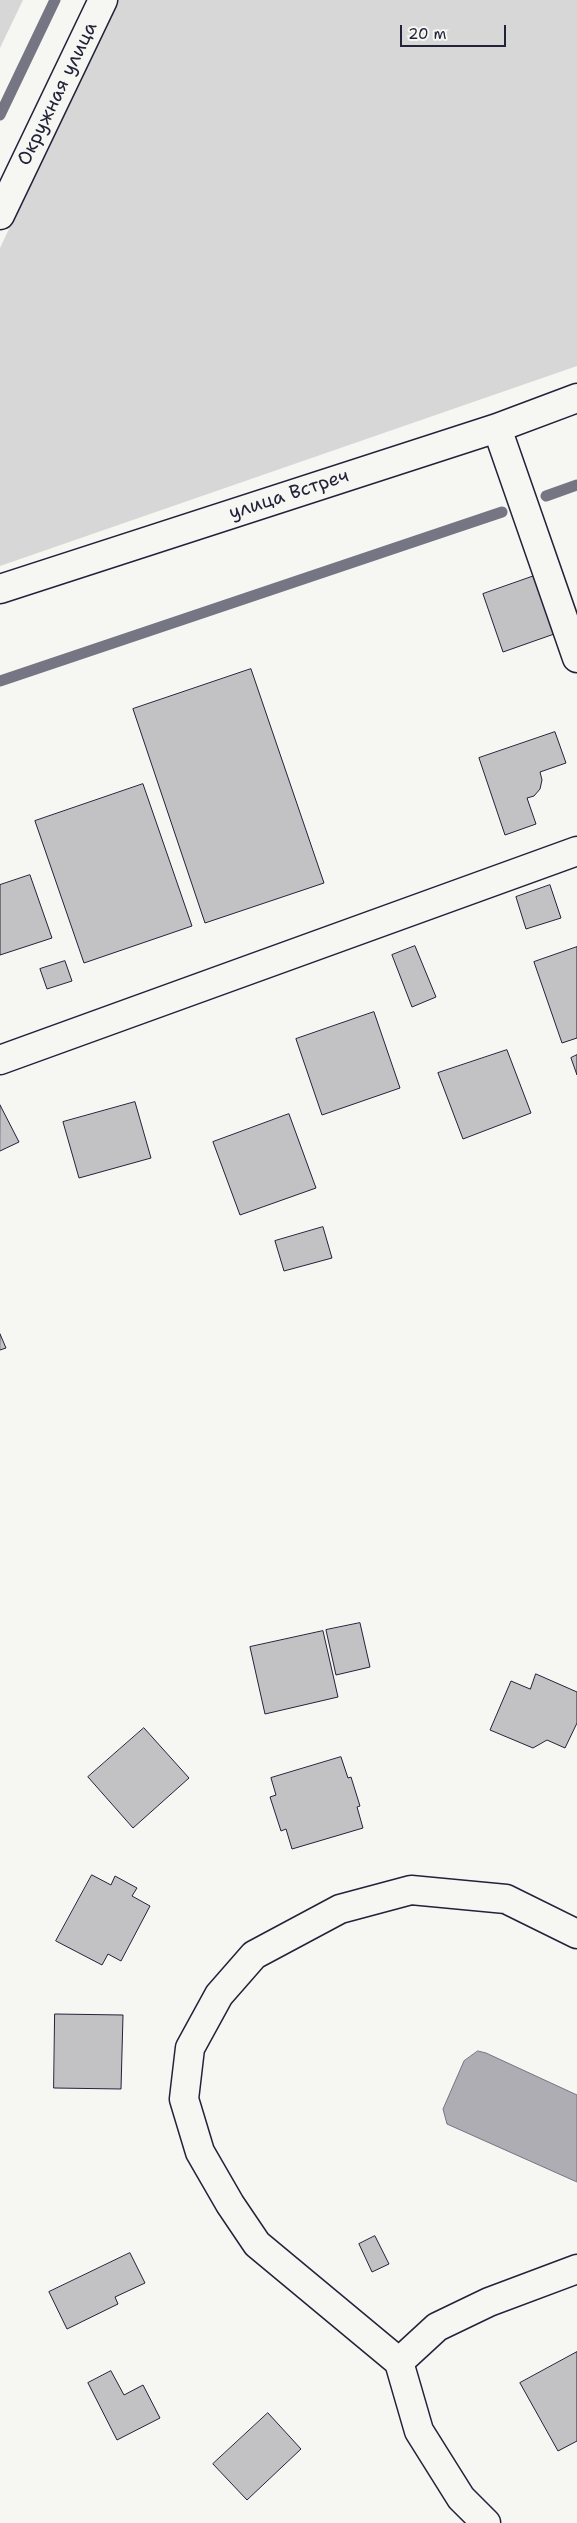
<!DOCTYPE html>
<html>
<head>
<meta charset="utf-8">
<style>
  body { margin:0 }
  #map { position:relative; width:577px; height:2523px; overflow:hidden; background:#f6f6f2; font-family:"Shantell Sans",sans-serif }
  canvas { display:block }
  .scale { position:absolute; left:400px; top:25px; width:106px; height:22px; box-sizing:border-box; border:2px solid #22223b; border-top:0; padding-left:6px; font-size:15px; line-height:18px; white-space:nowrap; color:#22223b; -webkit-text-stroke:4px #f6f6f2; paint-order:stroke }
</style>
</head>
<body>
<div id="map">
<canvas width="577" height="2523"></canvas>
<div class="scale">20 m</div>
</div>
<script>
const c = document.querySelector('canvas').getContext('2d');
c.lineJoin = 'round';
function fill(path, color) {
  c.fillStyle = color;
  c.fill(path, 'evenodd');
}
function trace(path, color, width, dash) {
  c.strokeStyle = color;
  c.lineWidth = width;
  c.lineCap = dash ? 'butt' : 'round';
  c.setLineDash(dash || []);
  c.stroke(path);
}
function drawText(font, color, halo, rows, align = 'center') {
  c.font = font + ' "Shantell Sans",sans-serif';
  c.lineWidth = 5;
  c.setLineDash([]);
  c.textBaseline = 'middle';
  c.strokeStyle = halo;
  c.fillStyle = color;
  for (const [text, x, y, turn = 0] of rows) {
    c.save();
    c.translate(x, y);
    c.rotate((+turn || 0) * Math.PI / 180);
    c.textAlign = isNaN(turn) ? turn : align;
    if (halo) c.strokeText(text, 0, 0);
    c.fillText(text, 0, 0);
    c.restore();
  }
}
fill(new Path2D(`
  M 0,0 L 23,0 L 0,48 Z
  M 117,0 L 577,0 L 577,366 L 0,566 L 0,248 Z`), '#d7d7d7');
const water = new Path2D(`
  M 478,2051 L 486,2053 L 577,2095 L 577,2182 L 447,2124 L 443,2109 L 464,2061 Z`);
fill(water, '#adadb3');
trace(water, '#757583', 1);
trace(new Path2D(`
  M 0,115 L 55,0
  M 546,496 L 577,485
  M 0,681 L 502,512`), '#757583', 11);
const building = new Path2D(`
  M 537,575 L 557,633 L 503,652 L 483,594 Z
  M 251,669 L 324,883 L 205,923 L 133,709 Z
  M 555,732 L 566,763 L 540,772 L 542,780 L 540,789 L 534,796 L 527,798 L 536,824 L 505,835 L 479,758 Z
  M 143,784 L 192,926 L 84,963 L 35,821 Z
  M 30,875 L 52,938 L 0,955 L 0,885 Z
  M 550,885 L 561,918 L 526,929 L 516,897 Z
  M 415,946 L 436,997 L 412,1007 L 392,955 Z
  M 577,947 L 577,1038 L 562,1043 L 534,962 Z
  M 65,961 L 72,981 L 47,989 L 40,969 Z
  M 374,1012 L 400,1088 L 322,1115 L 296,1039 Z
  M 507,1050 L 531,1113 L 463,1139 L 438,1073 Z
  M 577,1055 L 577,1075 L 571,1058 Z
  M 135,1102 L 151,1158 L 79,1178 L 63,1122 Z
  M 0,1105 L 19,1142 L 0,1151 Z
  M 289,1114 L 316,1188 L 240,1215 L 213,1142 Z
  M 323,1227 L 332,1258 L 284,1271 L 275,1241 Z
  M 0,1334 L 6,1348 L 0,1350 Z
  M 360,1623 L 370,1667 L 336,1675 L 326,1630 Z
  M 323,1631 L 338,1697 L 265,1714 L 250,1647 Z
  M 536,1674 L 577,1692 L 577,1723 L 565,1748 L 547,1740 L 533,1748 L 490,1730 L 511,1681 L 530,1689 Z
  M 144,1728 L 189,1778 L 133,1828 L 88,1777 Z
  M 341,1757 L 348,1778 L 351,1777 L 360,1806 L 357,1807 L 363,1828 L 292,1849 L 286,1829 L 281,1831 L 270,1797 L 276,1795 L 271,1778 Z
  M 92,1875 L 111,1885 L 115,1876 L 137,1888 L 132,1896 L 150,1906 L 121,1961 L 108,1954 L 102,1965 L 56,1941 Z
  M 55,2014 L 123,2015 L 121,2089 L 54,2088 Z
  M 375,2236 L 389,2264 L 372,2272 L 359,2244 Z
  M 130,2253 L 145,2283 L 115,2297 L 118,2304 L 67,2329 L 49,2292 Z
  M 577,2352 L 577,2441 L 558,2451 L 520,2383 Z
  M 111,2371 L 124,2395 L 143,2385 L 160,2418 L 117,2440 L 88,2383 Z
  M 268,2413 L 301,2449 L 247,2500 L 213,2464 Z`);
fill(building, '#c2c2c4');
trace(building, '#22223b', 1);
const minor = new Path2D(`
  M 0,215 L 103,0
  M 497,428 L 577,658
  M 0,589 L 497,428 L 577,398
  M 0,1060 L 577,851
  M 399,2362 L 437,2327 L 489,2302 L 577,2269
  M 486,2523 L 461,2498 L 419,2431 L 399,2362 L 257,2244 L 230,2204 L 200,2152 L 184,2099 L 190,2048 L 219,1995 L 254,1955 L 340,1909 L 411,1890 L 506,1899 L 577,1934`);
trace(minor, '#22223b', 31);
trace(minor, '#f6f6f2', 28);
drawText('19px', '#22223b', '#f6f6f2', [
  ["Окружная улица",58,94,-64],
  ["улица Встреч",289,495,-18]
]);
</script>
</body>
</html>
